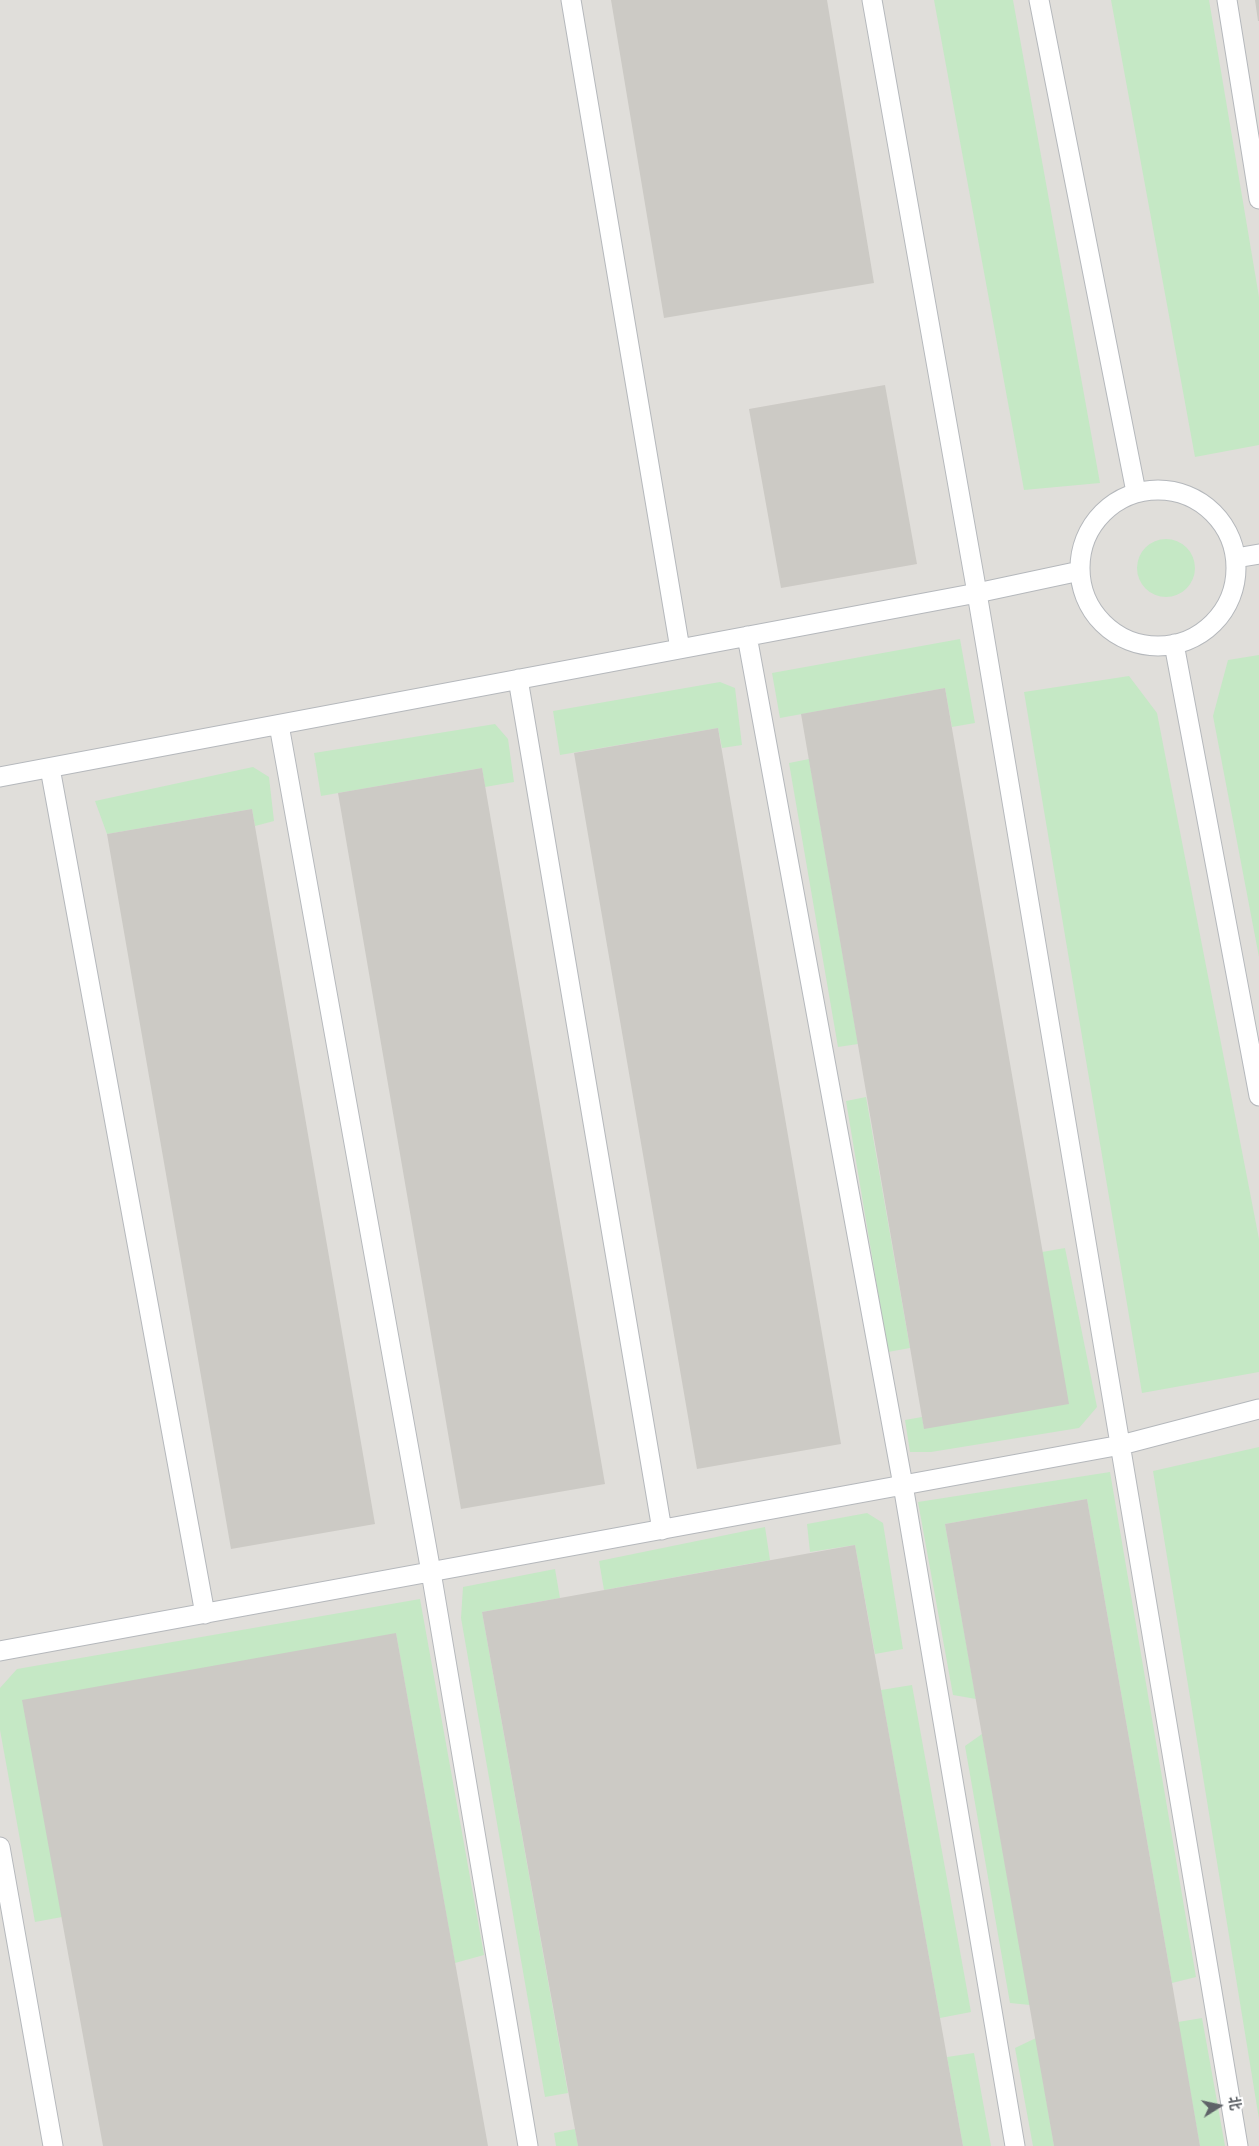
<!DOCTYPE html>
<html>
<head>
<meta charset="utf-8">
<style>
  body { margin:0 }
  #map { position:relative; width:1259px; height:2146px; overflow:hidden; background:#f1efe8; font-family:Signika,"Noto Sans SC",sans-serif }
  canvas { display:block }
  .north { position:absolute; left:1194px; top:2081px; width:50px; height:50px; -webkit-text-stroke:4px #fff; paint-order:stroke; rotate:80deg; font-size:14px; font-weight:700; line-height:20px; text-align:center; color:#5f6368 }
  .north::after { content:''; display:block; margin:auto; width:18px; height:22px; background:#5f6368; clip-path:polygon(50% 0,100% 100%,50% 72%,0 100%) }
</style>
</head>
<body>
<div id="map">
<canvas width="1259" height="2146"></canvas>
<div class="north">北</div>
</div>
<script>
const c = document.querySelector('canvas').getContext('2d');
c.lineJoin = 'round';
function fill(path, color) {
  c.fillStyle = color;
  c.fill(path, 'evenodd');
}
function trace(path, color, width, dash) {
  c.strokeStyle = color;
  c.lineWidth = width;
  c.lineCap = dash ? 'butt' : 'round';
  c.setLineDash(dash || []);
  c.stroke(path);
}
fill(new Path2D(`
  M 0,0 L 1259,0 L 1259,2146 L 0,2146 Z`), '#e0deda');
fill(new Path2D(`
  M 934,0 L 1013,0 L 1100,483 L 1024,490 Z
  M 1111,0 L 1209,0 L 1259,297 L 1259,445 L 1195,457 Z
  M1137 568a29 29 0 1 1 58 0a29 29 0 1 1-58 0Z
  M 960,639 L 975,723 L 952,727 L 945,688 L 780,718 L 772,673 Z
  M 1259,655 L 1259,957 L 1213,716 L 1228,660 Z
  M 1129,676 L 1157,713 L 1259,1239 L 1259,1372 L 1142,1393 L 1024,692 Z
  M 720,682 L 735,688 L 742,745 L 722,748 L 718,728 L 560,755 L 553,711 Z
  M 495,724 L 508,739 L 514,782 L 485,787 L 482,768 L 321,796 L 314,753 Z
  M 809,759 L 858,1044 L 838,1047 L 789,763 Z
  M 253,767 L 269,777 L 274,821 L 255,826 L 252,809 L 107,834 L 95,801 Z
  M 866,1097 L 910,1348 L 888,1352 L 846,1101 Z
  M 1065,1248 L 1097,1407 L 1079,1428 L 931,1452 L 910,1452 L 905,1420 L 922,1417 L 924,1428 L 1042,1252 Z
  M 1259,1447 L 1259,2119 L 1153,1471 Z
  M 1110,1472 L 1196,1977 L 1172,1983 L 1087,1499 L 945,1524 L 976,1699 L 953,1695 L 918,1502 Z
  M 867,1513 L 883,1523 L 903,1649 L 875,1654 L 855,1545 L 810,1552 L 807,1524 Z
  M 765,1527 L 770,1560 L 604,1590 L 599,1561 Z
  M 555,1569 L 560,1598 L 482,1612 L 568,2093 L 545,2097 L 461,1618 L 463,1587 Z
  M 420,1599 L 484,1955 L 455,1963 L 396,1633 L 62,1917 L 35,1922 L 0,1730 L 0,1688 L 17,1669 Z
  M 912,1685 L 971,2012 L 940,2018 L 881,1690 Z
  M 982,1734 L 1030,2005 L 1010,2003 L 965,1746 Z
  M 1202,2018 L 1225,2146 L 1200,2146 L 1178,2022 Z
  M 1036,2038 L 1054,2146 L 1033,2146 L 1015,2048 Z
  M 974,2053 L 991,2146 L 963,2146 L 947,2057 Z
  M 575,2129 L 578,2146 L 556,2146 L 554,2133 Z`), '#c5e8c5');
fill(new Path2D(`
  M 611,0 L 827,0 L 874,283 L 664,318 Z
  M 1255,0 L 1259,0 L 1259,21 L 1258,21 Z
  M 885,385 L 917,564 L 781,588 L 749,409 Z
  M 945,688 L 1069,1404 L 924,1429 L 801,714 Z
  M 718,728 L 841,1444 L 697,1469 L 574,753 Z
  M 482,768 L 605,1484 L 461,1509 L 338,793 Z
  M 252,809 L 375,1524 L 231,1549 L 107,834 Z
  M 1087,1499 L 1172,1983 L 1200,2146 L 1054,2146 L 945,1524 Z
  M 855,1545 L 963,2146 L 578,2146 L 482,1612 Z
  M 396,1633 L 488,2146 L 103,2146 L 22,1700 Z`), '#cccac5');
const lane = new Path2D(`
  M 571,0 L 680,649
  M 872,0 L 977,593 L 1238,2146
  M 1039,0 L 1136,492
  M 1227,0 L 1259,199
  M1080 568a78 78 0 1 1 156 0a78 78 0 1 1-156 0Z
  M 1236,558 L 1259,554
  M 747,636 L 903,1485 L 1015,2146
  M 1174,644 L 1259,1096
  M 518,679 L 662,1530
  M 279,725 L 431,1572 L 528,2146
  M 50,768 L 205,1614
  M 0,777 L 977,593 L 1080,571
  M 0,1651 L 1121,1445 L 1259,1409
  M 0,1847 L 53,2146`);
trace(lane, '#b5b8bc', 21);
trace(lane, '#fff', 19);
</script>
</body>
</html>
